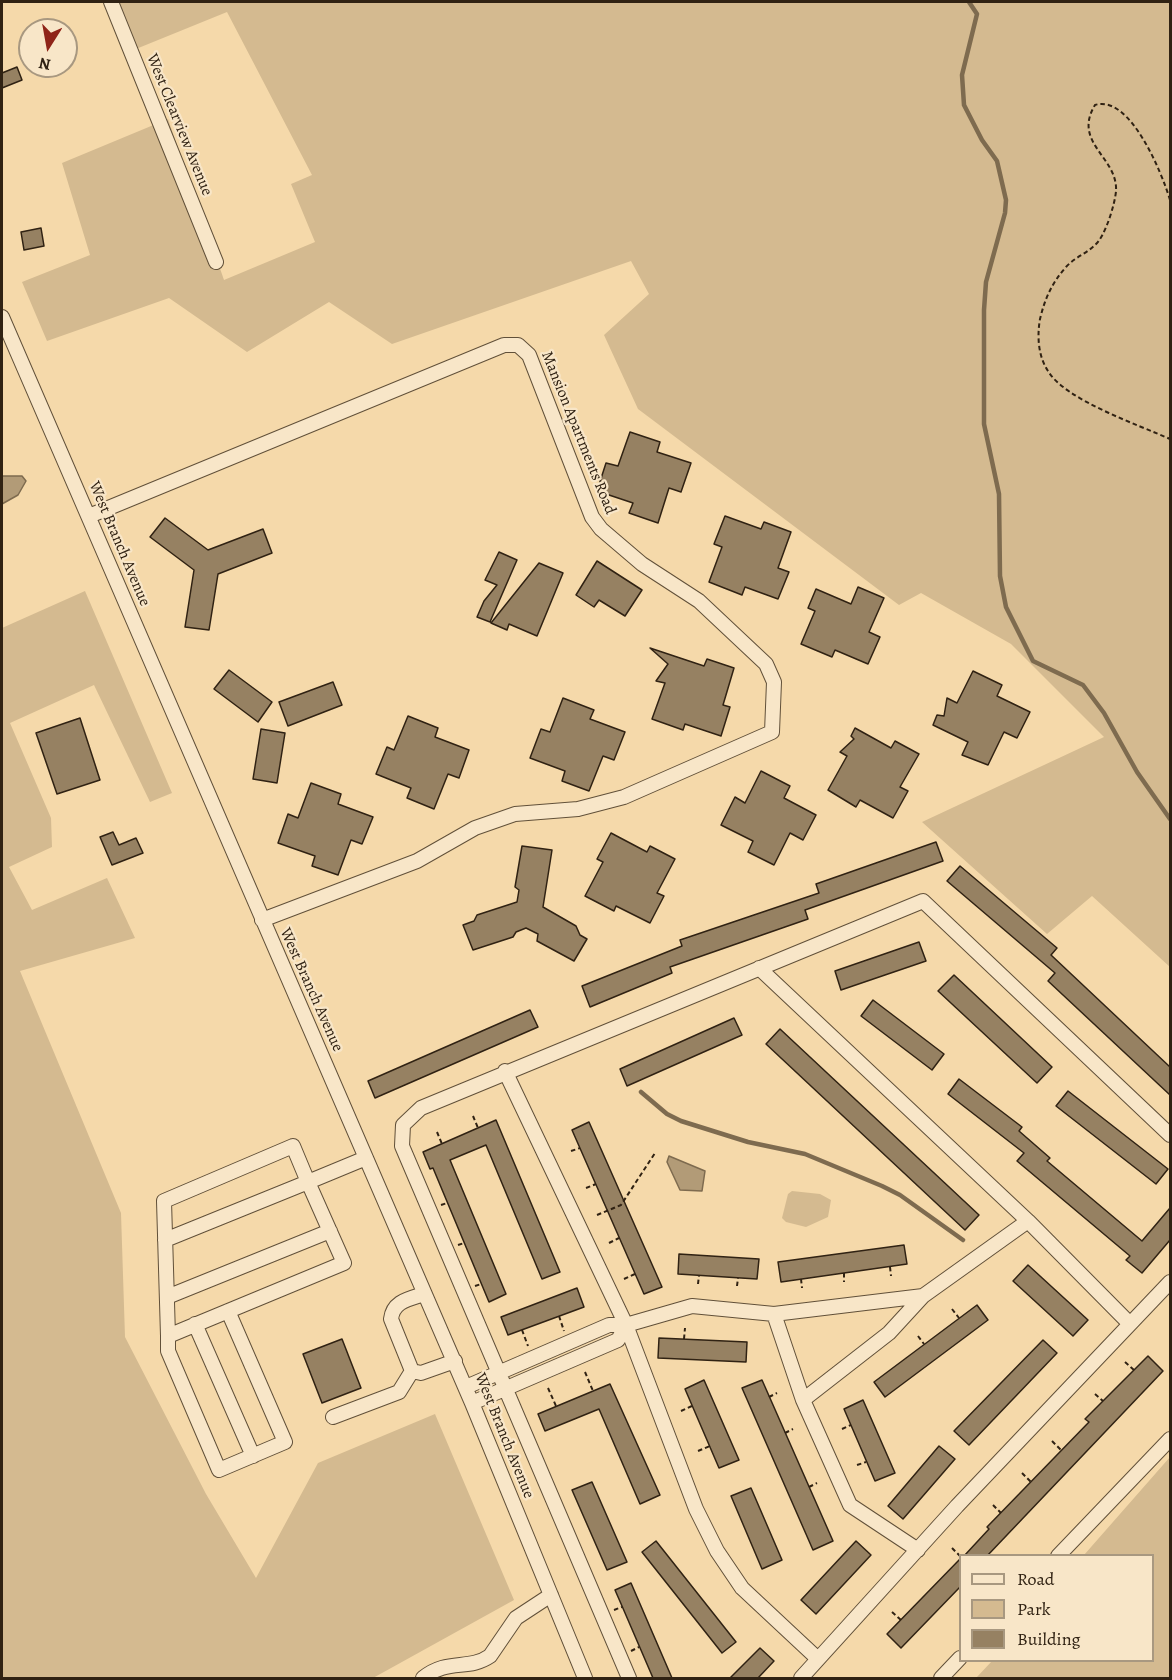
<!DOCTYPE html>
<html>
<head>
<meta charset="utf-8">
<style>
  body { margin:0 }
  #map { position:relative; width:1172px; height:1680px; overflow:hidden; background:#f5d9aa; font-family:Alegreya,serif }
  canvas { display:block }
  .frame { position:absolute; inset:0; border:3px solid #302213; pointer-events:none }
  .legend { position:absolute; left:959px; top:1554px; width:195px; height:108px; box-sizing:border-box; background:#f8e6c8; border:2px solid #a89880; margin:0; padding:8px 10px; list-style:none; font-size:18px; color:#302213 }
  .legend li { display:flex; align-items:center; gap:12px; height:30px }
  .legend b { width:30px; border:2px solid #a89880 }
  .north { position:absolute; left:18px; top:18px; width:60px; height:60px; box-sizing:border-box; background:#f8e6c8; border:2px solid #a89880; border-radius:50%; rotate:191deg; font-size:16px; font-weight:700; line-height:24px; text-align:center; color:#302213 }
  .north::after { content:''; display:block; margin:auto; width:21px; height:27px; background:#8f2418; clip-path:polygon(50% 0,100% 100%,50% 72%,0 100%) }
</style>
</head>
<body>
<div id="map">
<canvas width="1172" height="1680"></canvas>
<div class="frame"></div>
<ul class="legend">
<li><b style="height:8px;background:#f8e6c8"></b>Road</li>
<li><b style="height:16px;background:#d4ba90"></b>Park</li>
<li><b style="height:16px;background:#968162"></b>Building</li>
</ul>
<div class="north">N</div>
</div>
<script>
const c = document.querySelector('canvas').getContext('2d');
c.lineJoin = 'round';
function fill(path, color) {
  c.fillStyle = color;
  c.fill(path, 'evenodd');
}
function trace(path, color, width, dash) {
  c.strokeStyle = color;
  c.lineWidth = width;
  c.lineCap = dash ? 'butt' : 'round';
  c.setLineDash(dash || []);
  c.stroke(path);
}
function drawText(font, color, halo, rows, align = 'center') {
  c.font = font + ' Alegreya,serif';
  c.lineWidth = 4.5;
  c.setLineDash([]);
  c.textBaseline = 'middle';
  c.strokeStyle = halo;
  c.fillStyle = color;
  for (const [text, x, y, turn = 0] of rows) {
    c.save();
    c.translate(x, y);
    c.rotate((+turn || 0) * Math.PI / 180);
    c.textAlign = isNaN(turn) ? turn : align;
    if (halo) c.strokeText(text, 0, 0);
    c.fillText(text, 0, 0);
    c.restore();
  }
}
fill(new Path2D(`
  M 109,2 L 1170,2 L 1170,967 L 1092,896 L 1047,934 L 922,822 L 1104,737 L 1011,644 L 921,593 L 899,605 L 638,409 L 604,335 L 649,294 L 631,261 L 392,344 L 329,302 L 247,352 L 169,298 L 47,341 L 22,282 L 90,255 L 62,163 L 168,119 L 224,280 L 315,242 L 291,184 L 312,175 L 227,12 L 131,51 Z
  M 85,591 L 172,793 L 150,802 L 94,685 L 10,723 L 51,818 L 52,847 L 9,867 L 32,910 L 107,878 L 135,938 L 20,971 L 121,1213 L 125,1337 L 206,1494 L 256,1578 L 318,1463 L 435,1414 L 514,1600 L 373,1678 L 2,1678 L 2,628 Z
  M 792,1191 L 820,1194 L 831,1200 L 828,1217 L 806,1227 L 786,1222 L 782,1218 L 788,1194 Z
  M 1170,1457 L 1170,1678 L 976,1678 L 992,1661 L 1152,1660 L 1152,1556 L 1084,1555 Z`), '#d4ba90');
const water = new Path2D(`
  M 2,476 L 22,476 L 26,481 L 18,495 L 2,504 Z
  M 669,1156 L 705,1171 L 702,1191 L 680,1190 L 667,1162 Z`);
fill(water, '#b29b77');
trace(water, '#7e6b4f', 1.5);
trace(new Path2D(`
  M 969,2 L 977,14 L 962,75 L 964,105 L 982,140 L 997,161 L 1006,200 L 1005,213 L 986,282 L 984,310 L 984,424 L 999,494 L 1000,576 L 1006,607 L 1033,661 L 1083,685 L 1104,713 L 1137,772 L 1170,819
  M 641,1092 L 667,1114 L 681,1121 L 748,1142 L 805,1154 L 882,1186 L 900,1195 L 963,1240`), '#7e6b4f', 4.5);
const building = new Path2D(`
  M 17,67 L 22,80 L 2,88 L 2,73 Z
  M 41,228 L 44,246 L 24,250 L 21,232 Z
  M 630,432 L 660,442 L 657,452 L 691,463 L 681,492 L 669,488 L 658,523 L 629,513 L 633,503 L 597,491 L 606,463 L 618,466 Z
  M 725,516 L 761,529 L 764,522 L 791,532 L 778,568 L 789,572 L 778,599 L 745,587 L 742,595 L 709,582 L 722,547 L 714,544 Z
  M 165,518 L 208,550 L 263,529 L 272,553 L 218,574 L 209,630 L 185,627 L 194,570 L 150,537 Z
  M 499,552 L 517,560 L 490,622 L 477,617 L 484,601 L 497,585 L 485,580 Z
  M 597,561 L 642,590 L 625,616 L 599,600 L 594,607 L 576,595 Z
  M 539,563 L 563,573 L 537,636 L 509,624 L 507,630 L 491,623 Z
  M 858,587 L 884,598 L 869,632 L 880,637 L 868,664 L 835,650 L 832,657 L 801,644 L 815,611 L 808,608 L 816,589 L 851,604 Z
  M 650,648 L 704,666 L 707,659 L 734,668 L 723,705 L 730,707 L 721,736 L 685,724 L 683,730 L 652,719 L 665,683 L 656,681 L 668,664 Z
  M 229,670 L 272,702 L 258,722 L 214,689 Z
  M 973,671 L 1002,685 L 997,696 L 1030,712 L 1017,738 L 1004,732 L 988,765 L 962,755 L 968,742 L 933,725 L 937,715 L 944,716 L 947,698 L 957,703 Z
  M 333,682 L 342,705 L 288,726 L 279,702 Z
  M 563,698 L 594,710 L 590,719 L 625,732 L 614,760 L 603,756 L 589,791 L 562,781 L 565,771 L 530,758 L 541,729 L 550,732 Z
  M 408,716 L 438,728 L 435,737 L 469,750 L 459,778 L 448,774 L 434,809 L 407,798 L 411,788 L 376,774 L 387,747 L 394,750 Z
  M 80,718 L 100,780 L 57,794 L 36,733 Z
  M 855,728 L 891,748 L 895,741 L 919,754 L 900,787 L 908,791 L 893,818 L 860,800 L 856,807 L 828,790 L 847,756 L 840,752 L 854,739 L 851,736 Z
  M 261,729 L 285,733 L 277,783 L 253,779 Z
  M 761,771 L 790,786 L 784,798 L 816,815 L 803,840 L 790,833 L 774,865 L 748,852 L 753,841 L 721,825 L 735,797 L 745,803 Z
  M 311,783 L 341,794 L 338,804 L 373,817 L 362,844 L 351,840 L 338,875 L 312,866 L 315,856 L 278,843 L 288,814 L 298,818 Z
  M 113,832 L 119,845 L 136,838 L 143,853 L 112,865 L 100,837 Z
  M 611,833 L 647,852 L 650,846 L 675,859 L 657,893 L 664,896 L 650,923 L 616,906 L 614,911 L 585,896 L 603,862 L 597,859 Z
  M 936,842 L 943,861 L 805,910 L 808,919 L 670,967 L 672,973 L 590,1007 L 582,986 L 682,946 L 680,940 L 819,893 L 816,884 Z
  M 522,846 L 552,850 L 543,907 L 576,926 L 580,935 L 587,939 L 574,961 L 537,941 L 538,934 L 526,928 L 516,932 L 513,937 L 473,950 L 463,925 L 474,921 L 477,915 L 517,902 L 519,890 L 515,887 Z
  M 960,866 L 1057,948 L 1051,955 L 1170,1067 L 1170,1095 L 1048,981 L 1055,973 L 947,881 Z
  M 919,942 L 926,961 L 841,990 L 835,971 Z
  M 954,975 L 1052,1067 L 1037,1083 L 938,991 Z
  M 873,1000 L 944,1054 L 932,1070 L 861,1016 Z
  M 530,1010 L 538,1027 L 375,1098 L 368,1081 Z
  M 734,1018 L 742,1035 L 627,1086 L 620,1069 Z
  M 780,1029 L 979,1215 L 965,1230 L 766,1044 Z
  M 959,1079 L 1022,1127 L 1019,1131 L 1050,1158 L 1047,1161 L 1142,1241 L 1170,1208 L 1170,1240 L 1142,1273 L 1126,1260 L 1130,1256 L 1017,1161 L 1024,1153 L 948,1094 Z
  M 1068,1091 L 1168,1169 L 1156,1184 L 1056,1106 Z
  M 496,1120 L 560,1272 L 542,1279 L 486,1145 L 450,1160 L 506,1294 L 489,1302 L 433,1168 L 430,1169 L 423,1152 Z
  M 589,1122 L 662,1287 L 644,1294 L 572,1130 Z
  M 904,1245 L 907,1264 L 781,1282 L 778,1262 Z
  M 679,1254 L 759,1259 L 757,1279 L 678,1274 Z
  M 1028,1265 L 1088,1320 L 1073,1336 L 1013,1281 Z
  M 577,1288 L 584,1307 L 508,1335 L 501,1317 Z
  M 977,1305 L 988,1320 L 885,1397 L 874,1382 Z
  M 659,1338 L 747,1342 L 746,1362 L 658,1358 Z
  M 342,1339 L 361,1388 L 322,1403 L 303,1354 Z
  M 1043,1340 L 1057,1353 L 969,1445 L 954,1431 Z
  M 1148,1356 L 1163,1371 L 987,1556 L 964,1556 L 989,1529 L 987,1527 L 1089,1422 L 1085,1419 Z
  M 704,1380 L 739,1460 L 719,1468 L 685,1389 Z
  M 762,1380 L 833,1541 L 813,1550 L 742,1388 Z
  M 610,1384 L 660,1495 L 640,1504 L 599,1409 L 545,1431 L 538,1414 Z
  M 863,1400 L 895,1473 L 875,1481 L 844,1409 Z
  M 939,1446 L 955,1459 L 903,1519 L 888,1506 Z
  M 592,1482 L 627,1562 L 607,1570 L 572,1490 Z
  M 751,1488 L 782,1560 L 762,1569 L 731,1496 Z
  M 656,1541 L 736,1642 L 722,1653 L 642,1552 Z
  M 856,1541 L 871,1555 L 816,1614 L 801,1600 Z
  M 960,1559 L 960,1587 L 901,1648 L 887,1634 Z
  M 631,1583 L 672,1678 L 653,1678 L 622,1606 L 615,1590 Z
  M 760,1648 L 774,1661 L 758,1678 L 730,1678 Z`);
fill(building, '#968162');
trace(building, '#302213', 1.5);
const minor = new Path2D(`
  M 111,2 L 216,262
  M 2,317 L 472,1403 L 585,1678
  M 89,516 L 504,345 L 518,345 L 529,355 L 592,517 L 601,529 L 642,564 L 699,601 L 766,664 L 774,682 L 772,732 L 624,797 L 578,809 L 515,814 L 475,828 L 417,861 L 262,920
  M 759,968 L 1028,1221 L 1130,1324
  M 505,1071 L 626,1325 L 696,1509 L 717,1551 L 742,1588 L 818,1659
  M 165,1240 L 308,1182 L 293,1146 L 164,1201 L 168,1336 L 344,1263 L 308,1182 L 366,1158
  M 424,1294 C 409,1299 393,1301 391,1319 L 412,1371 L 421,1373 L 455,1361
  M 167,1297 L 330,1231
  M 774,1314 L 803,1400 L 850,1505 L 918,1550
  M 195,1324 L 253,1456
  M 168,1336 L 168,1351 L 219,1470 L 285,1442 L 228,1311
  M 466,1387 L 609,1325 L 626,1325 L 692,1306 L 774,1314 L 923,1296 L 1028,1221
  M 803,1400 L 889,1333 L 923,1296
  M 472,1403 L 618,1340 L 626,1325
  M 333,1417 L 399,1392 L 412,1371
  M 1058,1556 L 1170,1439
  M 423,1678 C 448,1658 468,1671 490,1656 L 516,1618 L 551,1595
  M 629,1678 L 402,1146 L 403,1125 L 421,1108 L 923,901 L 1170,1135
  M 801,1678 L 957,1506 L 1170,1282
  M 941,1678 L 960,1658`);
trace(minor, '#615039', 16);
trace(new Path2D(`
  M 1170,200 C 1162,173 1130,94 1095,105 C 1072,143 1118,157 1116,191 C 1115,204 1105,237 1095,245 C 1086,254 1075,257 1066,267 C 1052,283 1045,298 1040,319 C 1037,336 1038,356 1048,371 C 1065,400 1139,425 1170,439
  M 473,1116 L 478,1128
  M 437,1132 L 442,1144
  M 571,1151 L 580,1148
  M 586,1188 L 596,1184
  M 441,1205 L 447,1203
  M 597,1215 L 621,1205 L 655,1153
  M 609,1243 L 619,1238
  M 458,1245 L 464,1243
  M 890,1267 L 891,1276
  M 844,1273 L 844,1282
  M 624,1279 L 635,1274
  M 801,1279 L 802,1288
  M 698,1284 L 699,1275
  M 475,1286 L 481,1284
  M 737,1286 L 738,1278
  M 952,1309 L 959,1318
  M 559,1316 L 564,1331
  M 522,1330 L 528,1346
  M 918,1336 L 924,1344
  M 684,1339 L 685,1328
  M 1125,1362 L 1134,1370
  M 585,1372 L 593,1391
  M 548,1388 L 556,1406
  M 1095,1394 L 1103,1401
  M 769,1397 L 777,1393
  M 681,1411 L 692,1406
  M 842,1429 L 851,1425
  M 785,1433 L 793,1429
  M 1052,1441 L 1061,1450
  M 698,1451 L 710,1446
  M 857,1465 L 866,1462
  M 1022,1473 L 1031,1482
  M 809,1487 L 817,1483
  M 993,1505 L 1001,1513
  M 952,1548 L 960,1556
  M 614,1610 L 622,1607
  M 892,1612 L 901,1620
  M 631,1651 L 639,1647
  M 759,1678 L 760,1678`), '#302213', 2, [4.5, 3]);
trace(minor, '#f8e6c8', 14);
drawText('16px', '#302213', '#f8e6c8', [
  ["West Clearview Avenue",179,125,68],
  ["Mansion Apartments Road",578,433,68],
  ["West Branch Avenue",119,544,67],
  ["West Branch Avenue",311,990,66],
  ["West Branch Avenue",504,1436,68]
]);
</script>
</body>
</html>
